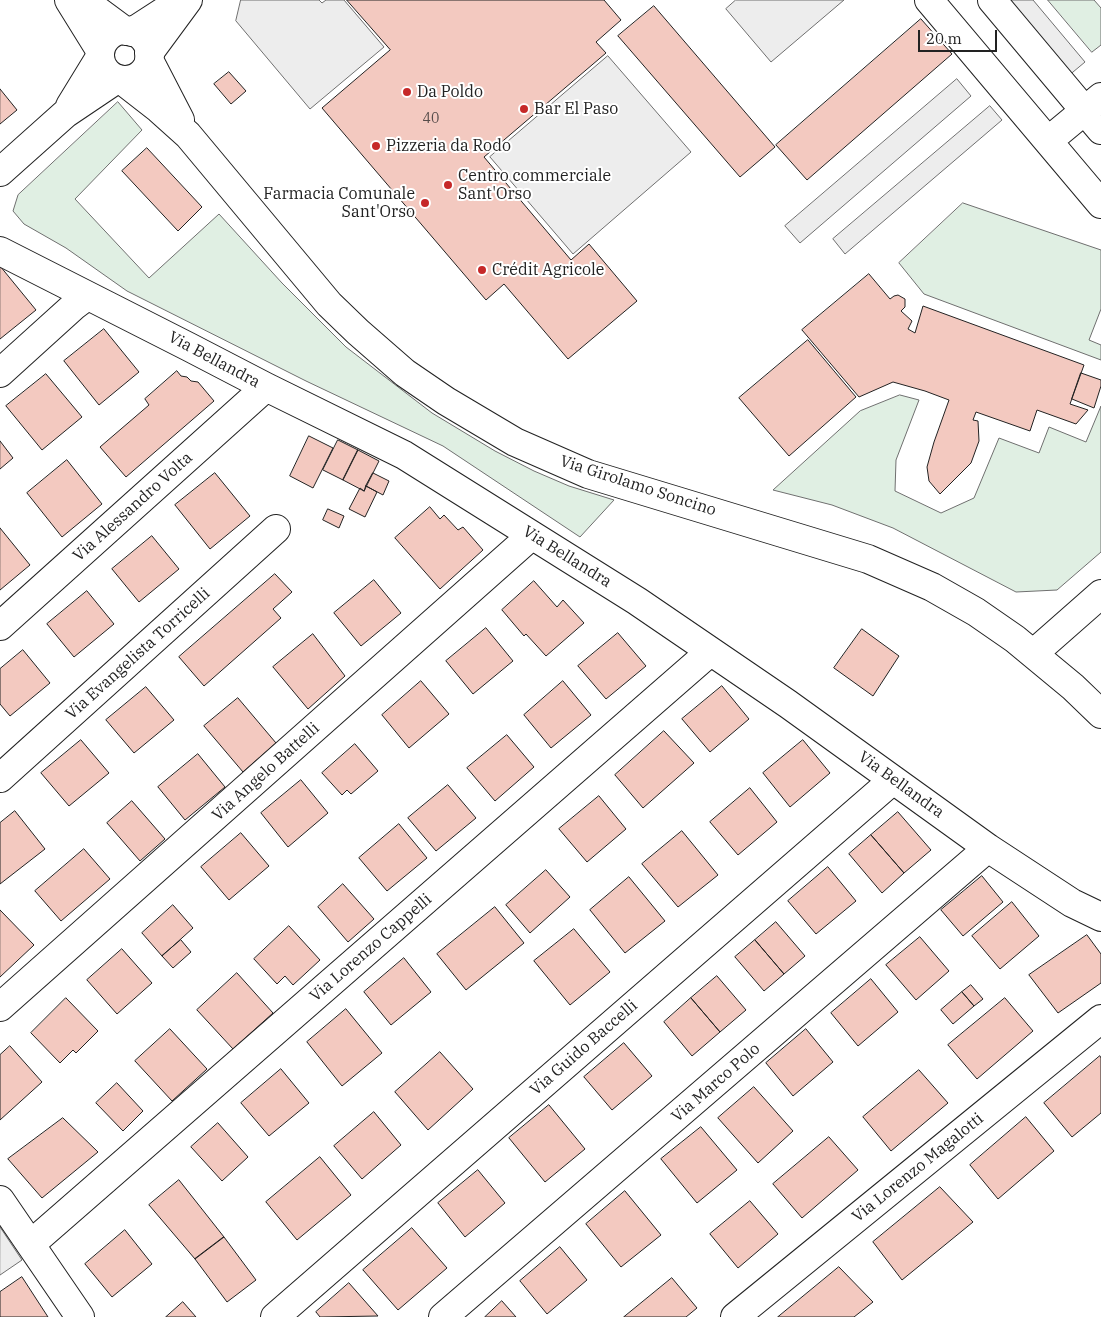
<!DOCTYPE html>
<html>
<head>
<meta charset="utf-8">
<style>
  body { margin:0 }
  #map { position:relative; width:1101px; height:1317px; overflow:hidden; background:#fff; font-family:"IBM Plex Serif",serif }
  canvas { display:block }
  .scale { position:absolute; left:918px; top:30px; width:79px; height:22px; box-sizing:border-box; border:2px solid #222; border-top:0; padding-left:6px; font-size:15px; line-height:18px; white-space:nowrap; color:#222; -webkit-text-stroke:4px #fff; paint-order:stroke }
</style>
</head>
<body>
<div id="map">
<canvas width="1101" height="1317"></canvas>
<div class="scale">20 m</div>
</div>
<script>
const c = document.querySelector('canvas').getContext('2d');
c.lineJoin = 'round';
function fill(path, color) {
  c.fillStyle = color;
  c.fill(path, 'evenodd');
}
function trace(path, color, width, dash) {
  c.strokeStyle = color;
  c.lineWidth = width;
  c.lineCap = dash ? 'butt' : 'round';
  c.setLineDash(dash || []);
  c.stroke(path);
}
function drawText(font, color, halo, rows, align = 'center') {
  c.font = font + ' "IBM Plex Serif",serif';
  c.lineWidth = 4;
  c.setLineDash([]);
  c.textBaseline = 'middle';
  c.strokeStyle = halo;
  c.fillStyle = color;
  for (const [text, x, y, turn = 0] of rows) {
    c.save();
    c.translate(x, y);
    c.rotate((+turn || 0) * Math.PI / 180);
    c.textAlign = isNaN(turn) ? turn : align;
    if (halo) c.strokeText(text, 0, 0);
    c.fillText(text, 0, 0);
    c.restore();
  }
}
const green = new Path2D(`
  M 1048,0 L 1094,0 L 1101,8 L 1101,45 L 1092,52 Z
  M 118,102 L 142,130 L 75,199 L 149,278 L 219,214 L 282,283 L 346,347 L 432,413 L 495,451 L 534,471 L 569,486 L 614,500 L 580,537 L 443,446 L 306,381 L 127,291 L 66,248 L 24,224 L 13,211 L 18,195 Z
  M 963,203 L 1101,250 L 1101,309 L 1089,340 L 1101,345 L 1101,360 L 924,294 L 899,263 Z
  M 900,395 L 919,400 L 896,460 L 895,491 L 941,513 L 974,498 L 999,438 L 1039,453 L 1049,427 L 1086,442 L 1101,406 L 1101,552 L 1057,590 L 1016,592 L 893,528 L 832,505 L 773,490 L 860,411 Z`);
fill(green, '#e0efe3');
trace(green, '#6f6f6f', 1);
const parking = new Path2D(`
  M 241,0 L 319,0 L 322,3 L 326,0 L 344,0 L 384,47 L 310,109 L 236,21 Z
  M 736,0 L 844,0 L 771,62 L 726,9 Z
  M 992,0 L 1033,0 L 1085,62 L 1061,82 Z
  M 608,56 L 691,152 L 573,254 L 490,157 Z
  M 957,79 L 971,96 L 800,243 L 785,226 Z
  M 990,106 L 1002,120 L 845,254 L 833,239 Z
  M 0,1227 L 22,1260 L 0,1275 Z`);
fill(parking, '#ededed');
trace(parking, '#6f6f6f', 1);
const building = new Path2D(`
  M 347,0 L 604,0 L 621,20 L 596,42 L 606,53 L 484,157 L 571,260 L 589,244 L 637,301 L 568,359 L 504,284 L 486,300 L 322,108 L 390,50 Z
  M 654,6 L 775,147 L 740,177 L 618,36 Z
  M 921,19 L 952,54 L 807,180 L 776,145 Z
  M 229,72 L 246,91 L 231,104 L 214,84 Z
  M 0,89 L 17,110 L 0,124 Z
  M 147,148 L 202,207 L 178,231 L 122,171 Z
  M 0,266 L 36,310 L 0,339 Z
  M 869,274 L 890,299 L 894,296 L 898,295 L 905,299 L 905,307 L 901,311 L 912,321 L 908,329 L 915,333 L 923,306 L 1084,365 L 1070,404 L 1088,410 L 1076,424 L 1037,410 L 1030,431 L 976,412 L 973,420 L 978,421 L 979,441 L 971,463 L 940,494 L 929,481 L 927,467 L 934,442 L 949,400 L 925,391 L 893,382 L 859,397 L 802,330 Z
  M 104,329 L 139,372 L 99,405 L 64,361 Z
  M 808,340 L 856,397 L 789,456 L 739,398 Z
  M 177,371 L 181,376 L 187,377 L 191,381 L 198,382 L 214,401 L 126,477 L 100,447 L 149,405 L 145,399 Z
  M 1081,373 L 1101,380 L 1101,386 L 1094,408 L 1072,399 Z
  M 46,374 L 82,417 L 42,450 L 6,406 Z
  M 309,436 L 333,448 L 313,488 L 290,476 Z
  M 338,440 L 358,450 L 343,480 L 323,470 Z
  M 0,441 L 13,458 L 0,469 Z
  M 358,450 L 379,461 L 364,491 L 343,480 Z
  M 67,460 L 102,504 L 62,537 L 27,493 Z
  M 215,473 L 250,516 L 210,549 L 175,505 Z
  M 373,473 L 389,481 L 383,495 L 366,486 Z
  M 366,486 L 377,492 L 365,517 L 349,509 L 360,488 L 364,491 Z
  M 430,507 L 440,519 L 444,515 L 458,530 L 463,527 L 483,550 L 440,589 L 395,538 Z
  M 328,509 L 344,516 L 339,528 L 323,520 Z
  M 0,528 L 30,565 L 0,590 Z
  M 152,536 L 179,569 L 139,602 L 112,569 Z
  M 275,574 L 292,592 L 273,609 L 281,618 L 204,686 L 179,657 Z
  M 374,580 L 401,613 L 361,646 L 334,613 Z
  M 534,581 L 557,607 L 563,600 L 584,623 L 546,656 L 526,634 L 524,636 L 502,610 Z
  M 87,591 L 114,624 L 74,657 L 47,624 Z
  M 486,628 L 513,661 L 473,694 L 446,661 Z
  M 862,629 L 899,656 L 873,696 L 834,668 Z
  M 618,633 L 646,666 L 606,699 L 578,666 Z
  M 313,634 L 345,676 L 308,709 L 273,667 Z
  M 23,650 L 50,683 L 10,716 L 0,704 L 0,669 Z
  M 421,681 L 449,714 L 409,748 L 382,715 Z
  M 563,681 L 591,715 L 551,748 L 524,715 Z
  M 722,686 L 749,719 L 710,752 L 682,719 Z
  M 146,687 L 174,720 L 134,753 L 106,720 Z
  M 238,698 L 276,743 L 243,772 L 204,726 Z
  M 664,731 L 694,763 L 643,808 L 615,775 Z
  M 507,735 L 534,767 L 495,801 L 467,768 Z
  M 81,740 L 109,773 L 69,806 L 41,773 Z
  M 803,740 L 830,773 L 790,807 L 763,773 Z
  M 355,744 L 378,771 L 351,794 L 347,790 L 342,795 L 322,773 Z
  M 198,754 L 225,787 L 185,820 L 158,787 Z
  M 301,780 L 328,813 L 288,847 L 261,813 Z
  M 448,785 L 476,818 L 436,851 L 408,818 Z
  M 750,788 L 777,822 L 738,855 L 710,822 Z
  M 599,796 L 626,829 L 587,862 L 559,829 Z
  M 132,801 L 165,839 L 140,861 L 107,823 Z
  M 15,811 L 45,849 L 0,884 L 0,823 Z
  M 898,812 L 931,850 L 904,873 L 871,835 Z
  M 399,824 L 427,858 L 387,891 L 359,858 Z
  M 682,831 L 718,875 L 678,907 L 642,864 Z
  M 241,833 L 269,866 L 229,900 L 201,867 Z
  M 871,835 L 904,873 L 882,893 L 849,854 Z
  M 84,849 L 110,879 L 61,921 L 35,891 Z
  M 828,867 L 856,901 L 816,934 L 788,901 Z
  M 546,870 L 570,897 L 530,933 L 506,905 Z
  M 982,876 L 1003,902 L 963,936 L 941,910 Z
  M 629,877 L 665,921 L 625,953 L 590,910 Z
  M 343,884 L 374,919 L 348,942 L 318,907 Z
  M 1012,902 L 1039,936 L 1000,969 L 972,936 Z
  M 173,905 L 193,928 L 162,956 L 142,933 Z
  M 495,907 L 524,943 L 466,990 L 437,954 Z
  M 0,910 L 34,945 L 0,977 Z
  M 776,922 L 805,956 L 784,974 L 755,940 Z
  M 289,926 L 320,960 L 293,985 L 285,976 L 277,984 L 254,959 Z
  M 574,929 L 610,972 L 570,1005 L 534,961 Z
  M 1087,935 L 1101,954 L 1101,983 L 1058,1013 L 1029,975 Z
  M 920,937 L 949,971 L 916,1000 L 886,965 Z
  M 181,940 L 191,952 L 173,968 L 162,956 Z
  M 755,940 L 784,974 L 764,991 L 735,957 Z
  M 122,949 L 152,983 L 117,1014 L 87,980 Z
  M 404,958 L 431,992 L 391,1025 L 364,992 Z
  M 237,973 L 273,1013 L 233,1049 L 197,1010 Z
  M 717,976 L 746,1010 L 720,1032 L 691,998 Z
  M 871,979 L 898,1012 L 858,1046 L 831,1013 Z
  M 971,985 L 983,999 L 974,1006 L 962,992 Z
  M 962,992 L 974,1006 L 953,1024 L 941,1010 Z
  M 66,998 L 98,1031 L 76,1053 L 73,1050 L 60,1063 L 31,1033 Z
  M 691,998 L 720,1032 L 692,1056 L 664,1022 Z
  M 1005,998 L 1033,1031 L 977,1079 L 948,1045 Z
  M 346,1009 L 382,1053 L 342,1086 L 307,1042 Z
  M 170,1029 L 207,1069 L 172,1101 L 135,1061 Z
  M 806,1029 L 833,1062 L 793,1096 L 766,1063 Z
  M 624,1043 L 652,1076 L 612,1110 L 584,1077 Z
  M 10,1046 L 42,1082 L 0,1120 L 0,1055 Z
  M 440,1052 L 473,1089 L 428,1130 L 395,1092 Z
  M 1100,1056 L 1101,1058 L 1101,1113 L 1072,1137 L 1044,1103 Z
  M 281,1069 L 309,1103 L 269,1136 L 241,1103 Z
  M 919,1070 L 948,1103 L 891,1151 L 863,1117 Z
  M 117,1083 L 143,1111 L 123,1131 L 96,1103 Z
  M 754,1087 L 793,1131 L 758,1163 L 718,1118 Z
  M 549,1105 L 585,1149 L 545,1182 L 509,1138 Z
  M 374,1112 L 401,1145 L 362,1179 L 334,1146 Z
  M 1026,1117 L 1054,1151 L 998,1199 L 970,1165 Z
  M 63,1118 L 98,1152 L 42,1198 L 8,1159 Z
  M 218,1123 L 248,1157 L 222,1181 L 191,1147 Z
  M 701,1127 L 737,1170 L 697,1203 L 661,1159 Z
  M 829,1137 L 858,1170 L 802,1218 L 773,1184 Z
  M 320,1157 L 351,1195 L 297,1240 L 266,1202 Z
  M 478,1170 L 505,1203 L 465,1237 L 438,1203 Z
  M 179,1180 L 224,1237 L 195,1259 L 149,1205 Z
  M 940,1187 L 973,1222 L 902,1280 L 873,1242 Z
  M 625,1191 L 661,1235 L 621,1267 L 586,1224 Z
  M 750,1201 L 778,1234 L 738,1268 L 710,1234 Z
  M 412,1228 L 447,1268 L 398,1310 L 363,1270 Z
  M 125,1230 L 152,1264 L 112,1297 L 85,1264 Z
  M 224,1237 L 256,1280 L 227,1302 L 195,1259 Z
  M 560,1247 L 587,1280 L 547,1314 L 520,1281 Z
  M 839,1267 L 873,1302 L 854,1317 L 778,1317 Z
  M 22,1277 L 48,1317 L 0,1317 L 0,1292 Z
  M 672,1278 L 697,1308 L 686,1317 L 624,1317 Z
  M 349,1283 L 378,1316 L 320,1317 L 316,1312 Z
  M 502,1301 L 516,1317 L 485,1317 Z
  M 183,1302 L 196,1317 L 166,1317 Z`);
fill(building, '#f3c9c0');
trace(building, '#222', 1);
const minor = new Path2D(`
  M 929,0 L 1101,204
  M 992,0 L 1101,130
  M 132,32 L 180,1
  M 149,53 L 188,0
  M 70,106 L 100,57
  M 1048,141 L 1101,97
  M 0,172 L 65,114 L 117,79
  M 0,251 L 189,347 L 266,387 L 404,455 L 637,601 L 788,704 L 988,848 L 1072,903 L 1101,917
  M 0,373 L 75,305 L 87,296
  M 0,626 L 266,387
  M 1034,653 L 1101,594
  M 0,778 L 276,529
  M 0,1007 L 531,536
  M 0,1200 L 80,1317
  M 31,1244 L 710,652
  M 275,1317 L 893,780
  M 443,1317 L 988,848
  M 735,1317 L 1101,1019`);
const major = new Path2D(`
  M 69,0 L 100,50
  M 83,0 L 125,31
  M100 55a25 25 0 1 1 50 0a25 25 0 1 1-50 0Z
  M 149,60 L 180,120
  M 123,81 L 159,109 L 188,135 L 329,304 L 358,332 L 405,373 L 446,401 L 515,442 L 588,474 L 868,559 L 932,587 L 976,612 L 1015,639 L 1073,687 L 1101,714`);
trace(minor, '#222', 30);
trace(major, '#222', 30);
trace(minor, '#fff', 28);
trace(major, '#fff', 28);
for (const [x, y, r, color] of [
  [407,92,5,"#c62828"],
  [524,109,5,"#c62828"],
  [376,146,5,"#c62828"],
  [448,185,5,"#c62828"],
  [425,203,5,"#c62828"],
  [482,270,5,"#c62828"]
]) {
  const dot = new Path2D();
  dot.arc(x, y, r, 0, 2 * Math.PI);
  c.fillStyle = color;
  c.fill(dot);
  trace(dot, '#fff', 2);
}
drawText('14px', '#564c4a', null, [
  ["40",431,119]
]);
drawText('16px', '#222', '#fff', [
  ["Da Poldo",417,92],
  ["Bar El Paso",534,109],
  ["Pizzeria da Rodo",386,146],
  ["Centro commerciale",458,176],
  ["Sant'Orso",458,194],
  ["Farmacia Comunale",415,194,"right"],
  ["Sant'Orso",415,212,"right"],
  ["Crédit Agricole",492,270]
], 'left');
drawText('16px', '#222', '#fff', [
  ["Via Bellandra",214,360,28],
  ["Via Girolamo Soncino",638,486,18],
  ["Via Alessandro Volta",133,507,-42],
  ["Via Bellandra",567,557,32],
  ["Via Evangelista Torricelli",138,654,-42],
  ["Via Angelo Battelli",266,772,-42],
  ["Via Bellandra",901,785,36],
  ["Via Lorenzo Cappelli",371,948,-41],
  ["Via Guido Baccelli",584,1048,-41],
  ["Via Marco Polo",716,1083,-41],
  ["Via Lorenzo Magalotti",918,1168,-39]
]);
</script>
</body>
</html>
